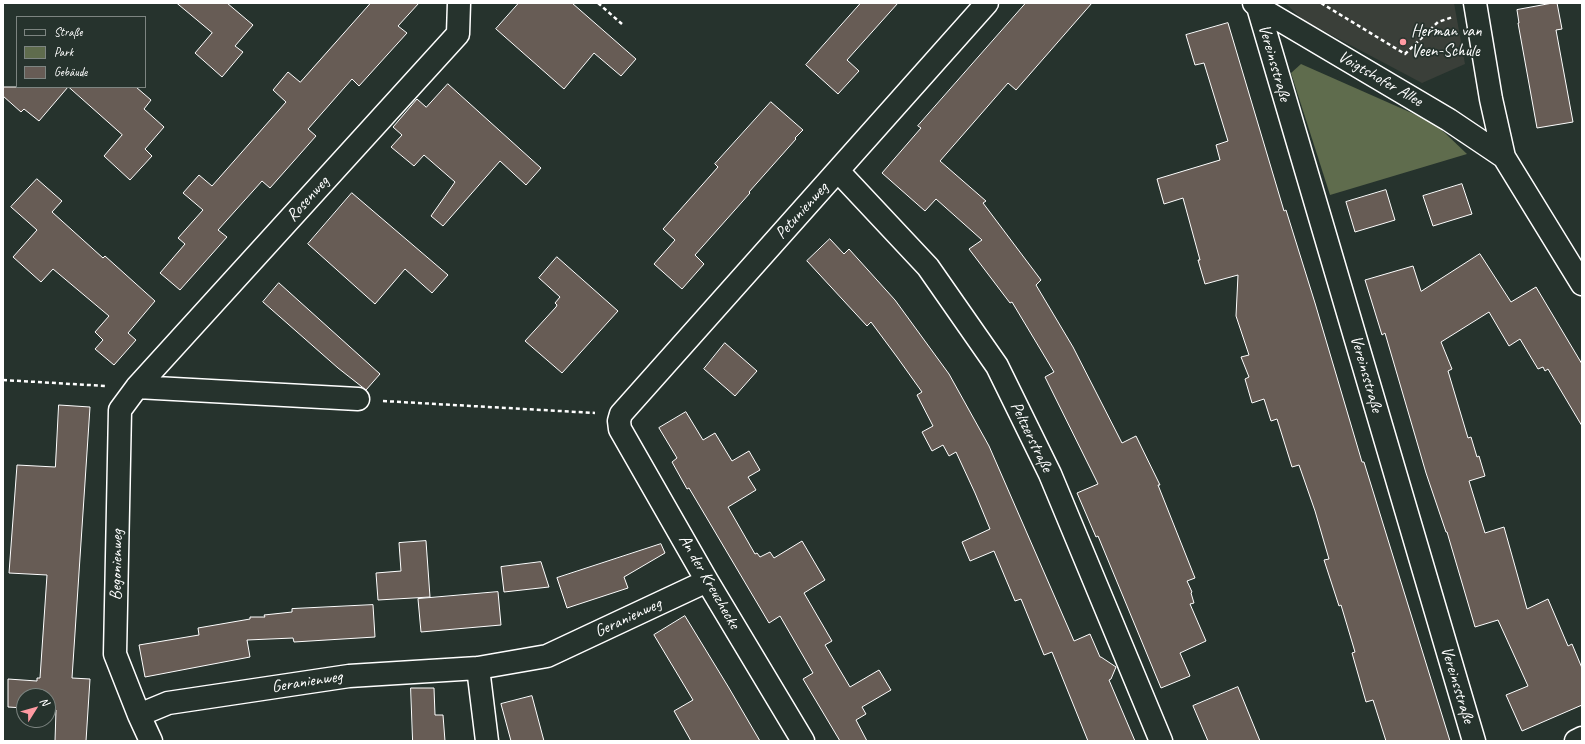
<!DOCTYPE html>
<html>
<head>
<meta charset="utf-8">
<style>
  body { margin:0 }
  #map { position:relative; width:1585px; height:744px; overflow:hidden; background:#26332d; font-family:Caveat,sans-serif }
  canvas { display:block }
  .frame { position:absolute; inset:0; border:4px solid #fff; pointer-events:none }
  .legend { position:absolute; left:16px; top:16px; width:130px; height:72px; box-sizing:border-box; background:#26332d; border:1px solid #7d8581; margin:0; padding:5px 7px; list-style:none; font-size:12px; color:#fff }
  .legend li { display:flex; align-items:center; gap:8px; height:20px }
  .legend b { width:20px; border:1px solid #7d8581 }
  .north { position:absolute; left:16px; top:688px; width:40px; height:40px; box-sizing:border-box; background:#26332d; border:1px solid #7d8581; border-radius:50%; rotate:53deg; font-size:11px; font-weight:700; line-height:16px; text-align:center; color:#fff }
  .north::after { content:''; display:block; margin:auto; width:14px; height:18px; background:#ff9aa2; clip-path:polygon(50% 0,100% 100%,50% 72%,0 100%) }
</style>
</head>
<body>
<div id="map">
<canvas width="1585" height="744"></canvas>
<div class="frame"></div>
<ul class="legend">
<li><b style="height:5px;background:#26332d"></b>Straße</li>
<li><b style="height:11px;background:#5f6c4d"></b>Park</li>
<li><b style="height:11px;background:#675c55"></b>Gebäude</li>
</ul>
<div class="north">N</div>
</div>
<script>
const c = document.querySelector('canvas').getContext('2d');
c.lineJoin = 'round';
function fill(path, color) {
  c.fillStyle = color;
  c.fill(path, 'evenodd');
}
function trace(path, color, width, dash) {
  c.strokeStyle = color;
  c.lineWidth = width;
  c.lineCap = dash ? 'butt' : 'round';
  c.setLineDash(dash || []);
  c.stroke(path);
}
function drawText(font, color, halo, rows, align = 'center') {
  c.font = font + ' Caveat,sans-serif';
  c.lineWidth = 3.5;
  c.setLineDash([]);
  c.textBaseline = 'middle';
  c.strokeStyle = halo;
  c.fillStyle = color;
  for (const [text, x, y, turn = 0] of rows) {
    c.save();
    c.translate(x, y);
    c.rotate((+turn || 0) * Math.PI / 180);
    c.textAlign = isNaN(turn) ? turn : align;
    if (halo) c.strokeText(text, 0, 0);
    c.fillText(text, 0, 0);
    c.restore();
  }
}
fill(new Path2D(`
  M 1285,3 L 1454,3 L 1465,64 L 1422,83 L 1303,20 Z`), '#3a3f39');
fill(new Path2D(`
  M 1301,64 L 1430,121 L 1445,133 L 1467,154 L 1330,195 L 1291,73 Z`), '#5f6c4d');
const building = new Path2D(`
  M 177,3 L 227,3 L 253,25 L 235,46 L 243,52 L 222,77 L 195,53 L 212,33 Z
  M 371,3 L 419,3 L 398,26 L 407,33 L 359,86 L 352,79 L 308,129 L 316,136 L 270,188 L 262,181 L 218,230 L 227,237 L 180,290 L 160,273 L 185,244 L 178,238 L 203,210 L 183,193 L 199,175 L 212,186 L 286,102 L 273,90 L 288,72 L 300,82 Z
  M 519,3 L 572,3 L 636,59 L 621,76 L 594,53 L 564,89 L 496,29 Z
  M 861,3 L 898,3 L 847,60 L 859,71 L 838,94 L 806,65 Z
  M 1026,3 L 1092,3 L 1016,90 L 1008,83 L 940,161 L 986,201 L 983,203 L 1041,280 L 1036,285 L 1073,347 L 1122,443 L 1136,436 L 1160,485 L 1158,485 L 1195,578 L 1187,581 L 1192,592 L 1191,593 L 1194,603 L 1190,604 L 1206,641 L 1180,653 L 1190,676 L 1161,688 L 1098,536 L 1096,537 L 1077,493 L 1098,484 L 1045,377 L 1054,372 L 1012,302 L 1010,303 L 969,249 L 982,240 L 936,199 L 925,211 L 882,173 L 921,128 L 918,126 Z
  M 1553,3 L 1557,3 L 1562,29 L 1556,30 L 1573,122 L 1537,128 L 1518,23 L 1519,23 L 1517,10 Z
  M 1228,23 L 1284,211 L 1286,210 L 1315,303 L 1362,462 L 1364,462 L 1450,741 L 1386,741 L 1373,700 L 1366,702 L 1352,653 L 1355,652 L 1341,605 L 1339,606 L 1324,560 L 1329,559 L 1315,511 L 1299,465 L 1292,467 L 1277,419 L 1271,421 L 1264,399 L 1252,403 L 1245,379 L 1249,377 L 1241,357 L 1249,355 L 1236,316 L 1238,275 L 1205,284 L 1198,260 L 1200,260 L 1183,198 L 1164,204 L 1157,179 L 1220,160 L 1216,145 L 1228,141 L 1204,63 L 1195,65 L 1186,35 Z
  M 448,84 L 541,168 L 526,185 L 500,161 L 443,226 L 431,216 L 455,182 L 424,155 L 414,166 L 391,147 L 402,135 L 393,127 L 417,99 L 426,107 Z
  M 3,87 L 68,87 L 39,121 L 24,109 L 21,112 L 3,96 Z
  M 69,87 L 136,87 L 151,100 L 144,109 L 164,127 L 145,149 L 152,156 L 130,180 L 104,156 L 122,135 Z
  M 771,102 L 803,130 L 795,138 L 796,139 L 749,192 L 750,193 L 695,255 L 704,264 L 682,289 L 654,264 L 675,240 L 663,229 L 718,167 L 715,164 Z
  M 37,179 L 62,201 L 52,212 L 103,258 L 105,256 L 155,301 L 128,333 L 136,340 L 114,365 L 95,349 L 103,340 L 95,332 L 109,316 L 53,269 L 41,282 L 13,257 L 37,230 L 11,207 Z
  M 1462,184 L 1472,214 L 1433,226 L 1423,196 Z
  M 1386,190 L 1395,220 L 1355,232 L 1346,202 Z
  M 352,193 L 448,275 L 432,293 L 405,269 L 375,304 L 308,244 Z
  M 830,239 L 844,254 L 849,249 L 895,300 L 949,374 L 989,446 L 1074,641 L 1090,634 L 1100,657 L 1101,657 L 1116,667 L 1111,679 L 1109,680 L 1135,741 L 1088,741 L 1052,652 L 1044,655 L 1021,599 L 1015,601 L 994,551 L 970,561 L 962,542 L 990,529 L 975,493 L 956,452 L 949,456 L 943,445 L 932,451 L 922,432 L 933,426 L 917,395 L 922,392 L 897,357 L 871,322 L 867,326 L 807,261 Z
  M 1480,254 L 1511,302 L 1536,287 L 1582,364 L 1582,426 L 1548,369 L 1545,371 L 1543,367 L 1538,369 L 1520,339 L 1509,346 L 1489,312 L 1441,342 L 1452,369 L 1448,371 L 1468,438 L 1471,437 L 1477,457 L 1479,456 L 1485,476 L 1469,481 L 1485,533 L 1504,527 L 1527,609 L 1548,599 L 1568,646 L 1572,644 L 1582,668 L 1582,705 L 1522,731 L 1506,695 L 1528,686 L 1498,620 L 1475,627 L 1447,532 L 1446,532 L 1426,473 L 1385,333 L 1382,335 L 1365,280 L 1413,266 L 1421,291 Z
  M 557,257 L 618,311 L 562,373 L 525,341 L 556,307 L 557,305 L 555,303 L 560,297 L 539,278 Z
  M 279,283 L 380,374 L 366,390 L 338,368 L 263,302 Z
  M 725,343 L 757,371 L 735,396 L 704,369 Z
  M 59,405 L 90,407 L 72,678 L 90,679 L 86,741 L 55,741 L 56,710 L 48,710 L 48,696 L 24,696 L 24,708 L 8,707 L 8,679 L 37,681 L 37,678 L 40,678 L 47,575 L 9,573 L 17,465 L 55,467 Z
  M 686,412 L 703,440 L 715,433 L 732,461 L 749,451 L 760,470 L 748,477 L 756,490 L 728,507 L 755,554 L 757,553 L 760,557 L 770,552 L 774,558 L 802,541 L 825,580 L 804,593 L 832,641 L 825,645 L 850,687 L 879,670 L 891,690 L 862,707 L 866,714 L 856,720 L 867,741 L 840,741 L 803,679 L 813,673 L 780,616 L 769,623 L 689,488 L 687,489 L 672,462 L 677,458 L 659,428 Z
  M 426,541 L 430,597 L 378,600 L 376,573 L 401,571 L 399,543 Z
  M 661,544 L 665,553 L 624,577 L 628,588 L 567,608 L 557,578 Z
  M 541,562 L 549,587 L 504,592 L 501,567 Z
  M 498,592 L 501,625 L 421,632 L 418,599 Z
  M 373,605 L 375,637 L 294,642 L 293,638 L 247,640 L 250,657 L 145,677 L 139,645 L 199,635 L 198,628 L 250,619 L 250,617 L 265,617 L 264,615 L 292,612 L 292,609 Z
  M 685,616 L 729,688 L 760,741 L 691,741 L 674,711 L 693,700 L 654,635 Z
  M 1238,687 L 1260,741 L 1208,741 L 1193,706 Z
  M 411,688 L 434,688 L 435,715 L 443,715 L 445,741 L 413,741 Z
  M 532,696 L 544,741 L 511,741 L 501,704 Z`);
fill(building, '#675c55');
trace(building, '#fff', 1);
const minor = new Path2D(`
  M 1254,3 L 1258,7 L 1449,120 L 1504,157 L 1582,284
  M 1475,3 L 1491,99 L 1504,157
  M 1258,7 L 1474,741
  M 838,171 L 928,267 L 997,366 L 1050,474 L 1161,741
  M 137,387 L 358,399
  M 478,668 L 487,741
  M 139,715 L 168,703 L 349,676 L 478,668 L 547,656 L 707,581
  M 151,741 L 139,715 L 115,654 L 120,410 L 137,387 L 458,34 L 459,3
  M 803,741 L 707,581 L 620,429 L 619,421 L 621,414 L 987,3`);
const major = new Path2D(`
  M 1576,741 L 1582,738`);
trace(minor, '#fff', 25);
trace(major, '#fff', 25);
trace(new Path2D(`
  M 598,3 L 622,24
  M 1321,3 L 1405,54 L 1438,22 L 1453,17
  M 3,380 L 106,386
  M 383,401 L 595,413`), '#fff', 2.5, [4, 3]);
trace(minor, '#26332d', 22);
trace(major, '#26332d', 22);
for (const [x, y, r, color] of [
  [1403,42,4,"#ff9aa2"]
]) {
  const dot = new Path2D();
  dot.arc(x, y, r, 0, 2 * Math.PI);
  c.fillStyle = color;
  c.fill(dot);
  trace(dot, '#26332d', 1.5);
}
drawText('17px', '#fff', '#26332d', [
  ["Herman van",1411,32],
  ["Veen-Schule",1411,52]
], 'left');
drawText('17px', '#fff', '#26332d', [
  ["Vereinsstraße",1274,63,74],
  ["Voigtshofer Allee",1380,79,30],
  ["Rosenweg",308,199,-48],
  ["Petunienweg",802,211,-48],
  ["Vereinsstraße",1366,374,74],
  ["Peltzerstraße",1031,437,64],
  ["Begonienweg",117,565,-89],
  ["An der Kreuzhecke",709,582,60],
  ["Geranienweg",628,618,-25],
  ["Geranienweg",307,682,-9],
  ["Vereinsstraße",1457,685,73]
]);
</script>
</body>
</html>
